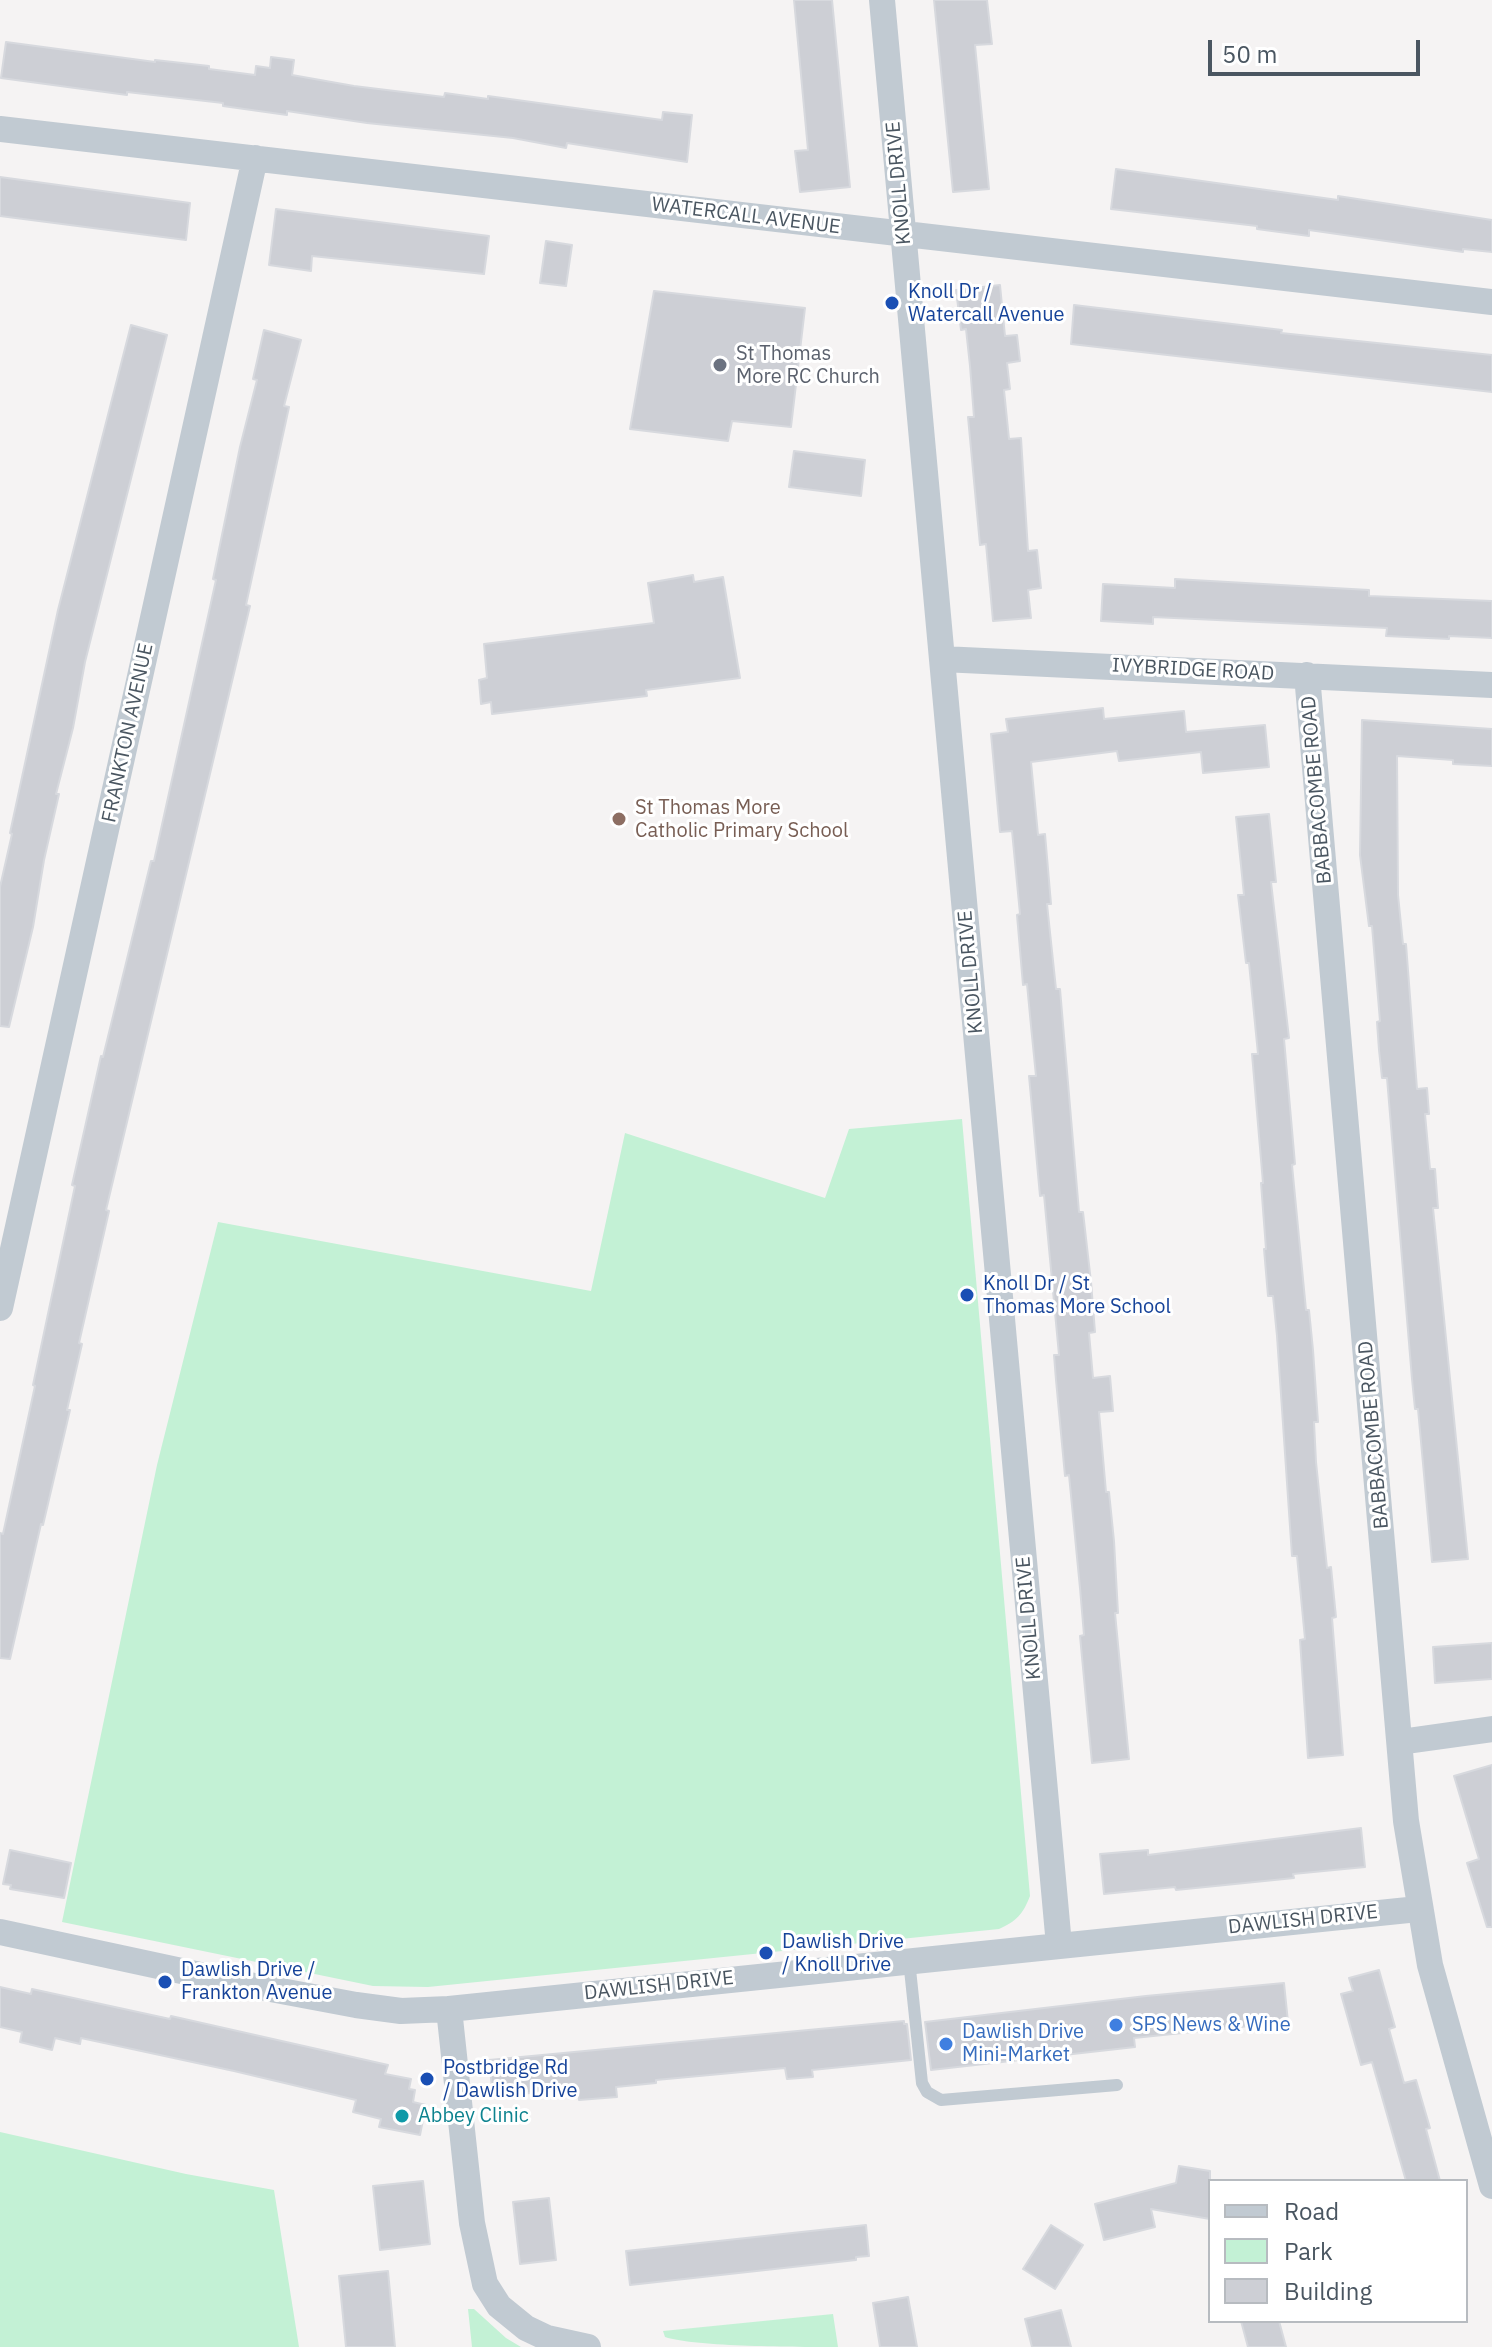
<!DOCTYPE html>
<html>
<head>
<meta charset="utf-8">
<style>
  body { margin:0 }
  #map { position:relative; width:1492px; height:2347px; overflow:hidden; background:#f5f3f3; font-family:"IBM Plex Sans",sans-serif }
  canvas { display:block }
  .legend { position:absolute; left:1208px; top:2179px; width:260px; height:144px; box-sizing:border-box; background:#fff; border:2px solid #b7bbc0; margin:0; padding:10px 14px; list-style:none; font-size:24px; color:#4a5661 }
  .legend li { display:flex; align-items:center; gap:16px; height:40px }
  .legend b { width:40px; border:2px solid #b7bbc0 }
  .scale { position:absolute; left:1208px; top:40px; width:212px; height:36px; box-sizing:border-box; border:4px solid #4a5661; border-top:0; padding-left:10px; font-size:24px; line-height:28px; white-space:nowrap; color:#4a5661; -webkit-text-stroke:6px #fff; paint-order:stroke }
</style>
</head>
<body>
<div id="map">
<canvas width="1492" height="2347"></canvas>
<ul class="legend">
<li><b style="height:10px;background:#c1cad2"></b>Road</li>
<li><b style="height:22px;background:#c3f1d5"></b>Park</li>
<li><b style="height:22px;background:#cdcfd5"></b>Building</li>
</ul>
<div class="scale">50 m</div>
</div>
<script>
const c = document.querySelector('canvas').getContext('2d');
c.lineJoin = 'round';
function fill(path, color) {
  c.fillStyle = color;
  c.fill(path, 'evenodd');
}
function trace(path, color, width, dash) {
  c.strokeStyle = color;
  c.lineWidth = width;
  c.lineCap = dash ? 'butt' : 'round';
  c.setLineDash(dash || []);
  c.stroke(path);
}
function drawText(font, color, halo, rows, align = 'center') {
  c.font = font + ' "IBM Plex Sans",sans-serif';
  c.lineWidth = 6;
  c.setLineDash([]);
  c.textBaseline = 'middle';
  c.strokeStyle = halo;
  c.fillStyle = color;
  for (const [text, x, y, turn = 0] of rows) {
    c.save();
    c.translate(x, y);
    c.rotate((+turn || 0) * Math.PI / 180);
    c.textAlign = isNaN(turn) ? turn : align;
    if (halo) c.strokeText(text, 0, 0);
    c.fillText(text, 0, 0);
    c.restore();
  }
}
fill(new Path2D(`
  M 962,1119 L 1030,1896 C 1023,1914 1017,1921 999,1929 L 428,1987 L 373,1986 L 62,1922 L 157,1465 L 218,1222 L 591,1291 L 625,1133 L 825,1198 L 849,1129 Z
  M 0,2132 L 186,2174 L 274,2190 L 299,2347 L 0,2347 Z
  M 468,2309 L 474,2309 L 506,2338 L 521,2347 L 472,2347 Z
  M 833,2314 L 838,2347 C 799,2347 696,2347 665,2337 L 663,2331 Z`), '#c3f1d5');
const building = new Path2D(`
  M 794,0 L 832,0 L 850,187 L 800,192 L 795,151 L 808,150 Z
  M 934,0 L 987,0 L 992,44 L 975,45 L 989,189 L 953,192 Z
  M 6,42 L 155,62 L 155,60 L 209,66 L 209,69 L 255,75 L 256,66 L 270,68 L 271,57 L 294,60 L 292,75 L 354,86 L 444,97 L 445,93 L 488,99 L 488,96 L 662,120 L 663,112 L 692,115 L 687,162 L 567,143 L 566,148 L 513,138 L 367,123 L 287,111 L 287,115 L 223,106 L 223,103 L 127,92 L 127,95 L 1,78 Z
  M 1116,169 L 1338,200 L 1338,196 L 1492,220 L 1492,252 L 1463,249 L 1463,252 L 1309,230 L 1309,236 L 1257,229 L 1257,226 L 1111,209 Z
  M 0,177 L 190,203 L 186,240 L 0,216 Z
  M 276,209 L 489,236 L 484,274 L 312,256 L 311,271 L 269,265 Z
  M 546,241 L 572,245 L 566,286 L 540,283 Z
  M 1000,285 L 1005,336 L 1017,335 L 1020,361 L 1007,363 L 1010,389 L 1004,390 L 1009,439 L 1021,438 L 1028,551 L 1037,550 L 1041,588 L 1028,590 L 1031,618 L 993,621 L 986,544 L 980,545 L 968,417 L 974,417 L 970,366 L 966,329 L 961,330 L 956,290 Z
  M 654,291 L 805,308 L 791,427 L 732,421 L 728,441 L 630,429 Z
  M 1074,305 L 1282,330 L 1281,333 L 1492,355 L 1492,392 L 1071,344 Z
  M 131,325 L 167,335 L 85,662 L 73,728 L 56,794 L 59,794 L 44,860 L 33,927 L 9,1027 L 0,1026 L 0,887 L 12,834 L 10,833 L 58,610 Z
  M 264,330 L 301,340 L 284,406 L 289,407 L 246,605 L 250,606 L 106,1210 L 109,1211 L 79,1343 L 82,1344 L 67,1410 L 70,1410 L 43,1525 L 41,1524 L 10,1659 L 0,1658 L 0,1533 L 3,1534 L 35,1386 L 33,1385 L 75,1186 L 72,1185 L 101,1056 L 103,1057 L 151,861 L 154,861 L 216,580 L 213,579 L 240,447 L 257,380 L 253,379 Z
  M 794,451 L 865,460 L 861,496 L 789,487 Z
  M 693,575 L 694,582 L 723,577 L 740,678 L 646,690 L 647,696 L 492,714 L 491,702 L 481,704 L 479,680 L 487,678 L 484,644 L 654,623 L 648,583 Z
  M 1175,579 L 1369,590 L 1369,596 L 1492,601 L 1492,638 L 1449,636 L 1449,639 L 1386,636 L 1387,628 L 1153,617 L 1153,624 L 1101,621 L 1103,584 L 1175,588 Z
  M 1103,708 L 1104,719 L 1184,711 L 1186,732 L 1265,725 L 1269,767 L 1203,773 L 1201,752 L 1119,761 L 1117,751 L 1031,762 L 1038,835 L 1045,834 L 1051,904 L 1047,904 L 1056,989 L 1060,989 L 1079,1212 L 1083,1212 L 1091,1282 L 1095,1332 L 1089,1333 L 1093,1378 L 1110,1376 L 1113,1411 L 1099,1412 L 1106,1492 L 1109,1492 L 1114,1541 L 1118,1613 L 1115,1613 L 1129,1759 L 1092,1763 L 1080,1636 L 1084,1635 L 1080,1588 L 1069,1475 L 1065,1476 L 1056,1380 L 1054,1355 L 1059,1355 L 1044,1195 L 1040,1196 L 1029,1076 L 1036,1076 L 1031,1026 L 1027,984 L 1023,985 L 1017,915 L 1020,914 L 1012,831 L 1000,832 L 991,734 L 1008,732 L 1006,719 Z
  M 1362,720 L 1492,729 L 1492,766 L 1453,764 L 1453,760 L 1397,756 L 1398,895 L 1403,944 L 1406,944 L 1417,1089 L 1427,1088 L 1429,1114 L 1425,1114 L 1430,1169 L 1435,1169 L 1438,1208 L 1433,1208 L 1468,1559 L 1432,1562 L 1418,1409 L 1415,1409 L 1412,1379 L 1387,1078 L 1382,1078 L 1379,1050 L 1377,1022 L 1380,1021 L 1372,926 L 1369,926 L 1360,855 Z
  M 1269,814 L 1276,882 L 1271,882 L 1289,1038 L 1284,1039 L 1295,1164 L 1292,1165 L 1306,1310 L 1309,1310 L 1313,1350 L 1318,1422 L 1314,1422 L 1316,1462 L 1327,1568 L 1331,1567 L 1336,1617 L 1332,1618 L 1343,1755 L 1308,1758 L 1300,1640 L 1305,1639 L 1297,1556 L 1292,1556 L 1277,1336 L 1273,1296 L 1268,1296 L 1264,1249 L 1266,1249 L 1261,1183 L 1263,1183 L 1252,1054 L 1258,1054 L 1249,963 L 1246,963 L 1238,895 L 1244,895 L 1236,817 Z
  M 1492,1643 L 1492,1679 L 1435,1683 L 1433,1647 Z
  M 1492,1765 L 1492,1927 L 1487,1927 L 1467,1863 L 1479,1859 L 1454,1776 Z
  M 1361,1828 L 1365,1867 L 1293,1874 L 1294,1878 L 1176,1890 L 1175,1887 L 1104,1894 L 1100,1854 L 1148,1850 L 1148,1855 Z
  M 10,1850 L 71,1863 L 64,1898 L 10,1889 L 11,1885 L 3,1884 Z
  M 1379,1970 L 1395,2027 L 1389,2029 L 1404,2083 L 1416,2080 L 1430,2128 L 1426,2129 L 1440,2181 L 1406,2181 L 1372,2062 L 1361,2065 L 1341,1994 L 1353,1991 L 1349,1978 Z
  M 1284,1983 L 1288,2022 L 1134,2038 L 1135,2047 L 931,2070 L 925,2022 L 1146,1996 Z
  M 0,1987 L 31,1994 L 32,1989 L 170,2019 L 171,2016 L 388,2065 L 385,2074 L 411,2079 L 409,2089 L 415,2090 L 413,2102 L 426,2105 L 420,2135 L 379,2127 L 381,2119 L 353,2112 L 356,2100 L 234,2071 L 81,2038 L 80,2044 L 55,2038 L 52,2050 L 20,2042 L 22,2032 L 0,2027 Z
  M 904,2021 L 904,2024 L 907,2024 L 911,2060 L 812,2070 L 813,2077 L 787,2079 L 785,2068 L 656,2080 L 656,2083 L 616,2087 L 617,2097 L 579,2100 L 578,2088 L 493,2097 L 489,2060 Z
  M 1179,2166 L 1210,2171 L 1210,2219 L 1151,2209 L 1155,2227 L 1104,2240 L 1095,2204 L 1176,2183 Z
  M 423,2181 L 430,2244 L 380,2250 L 373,2186 Z
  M 549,2198 L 556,2260 L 520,2264 L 513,2202 Z
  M 866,2225 L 869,2256 L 856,2257 L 856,2260 L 630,2285 L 626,2251 Z
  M 1051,2225 L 1083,2245 L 1055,2289 L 1023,2269 Z
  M 388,2271 L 395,2347 L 346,2347 L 339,2276 Z
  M 908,2297 L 917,2347 L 880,2347 L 873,2303 Z
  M 1061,2310 L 1071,2347 L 1032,2347 L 1025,2319 Z
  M 1241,2321 L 1279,2321 L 1286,2347 L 1248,2347 Z`);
fill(building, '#cdcfd5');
trace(building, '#d7d9de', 2);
trace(new Path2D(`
  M 909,1960 L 922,2083 L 927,2092 L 941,2100 L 1117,2085`), '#c1cad2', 12);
trace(new Path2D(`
  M 882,0 L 1059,1945
  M 0,129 L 1492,302
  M 942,659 L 1492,685
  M 1307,675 L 1406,1821 L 1430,1965 L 1492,2186
  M 0,1308 L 255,158
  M 1400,1742 L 1492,1729
  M 0,1932 L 228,1981 L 356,2005 L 401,2011 L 449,2009 L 1418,1909
  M 449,2009 L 472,2223 L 485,2284 L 499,2306 L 526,2328 L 547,2338 L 588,2347`), '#c1cad2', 26);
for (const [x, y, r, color] of [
  [892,303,8,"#1a4fb4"],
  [720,365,8,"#6b7280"],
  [619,819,8,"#8d6e63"],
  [967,1295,8,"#1a4fb4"],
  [766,1953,8,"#1a4fb4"],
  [165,1982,8,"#1a4fb4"],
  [1116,2025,8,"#3f7fe0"],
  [946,2044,8,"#3f7fe0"],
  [427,2079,8,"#1a4fb4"],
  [402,2116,8,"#0f9aa8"]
]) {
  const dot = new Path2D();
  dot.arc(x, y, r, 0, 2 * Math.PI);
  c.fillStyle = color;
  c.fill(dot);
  trace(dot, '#fff', 3);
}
drawText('20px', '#4a5661', '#fff', [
  ["KNOLL DRIVE",899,183,-95],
  ["WATERCALL AVENUE",746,216,7],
  ["IVYBRIDGE ROAD",1193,670,3],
  ["FRANKTON AVENUE",128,733,-78],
  ["BABBACOMBE ROAD",1317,790,-95],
  ["KNOLL DRIVE",971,972,-95],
  ["BABBACOMBE ROAD",1374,1435,-95],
  ["KNOLL DRIVE",1029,1618,-95],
  ["DAWLISH DRIVE",1303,1920,-6],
  ["DAWLISH DRIVE",659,1986,-6]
]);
drawText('20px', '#164399', '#fff', [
  ["Knoll Dr /",908,292],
  ["Watercall Avenue",908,315],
  ["Knoll Dr / St",983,1284],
  ["Thomas More School",983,1307],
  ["Dawlish Drive",782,1942],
  ["/ Knoll Drive",782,1965],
  ["Dawlish Drive /",181,1970],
  ["Frankton Avenue",181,1993],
  ["Postbridge Rd",443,2068],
  ["/ Dawlish Drive",443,2091]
], 'left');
drawText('20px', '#5b616d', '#fff', [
  ["St Thomas",736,354],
  ["More RC Church",736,377]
], 'left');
drawText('20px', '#785e54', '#fff', [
  ["St Thomas More",635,808],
  ["Catholic Primary School",635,831]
], 'left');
drawText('20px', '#366cbe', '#fff', [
  ["SPS News & Wine",1132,2025],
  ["Dawlish Drive",962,2032],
  ["Mini-Market",962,2055]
], 'left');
drawText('20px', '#0d838f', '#fff', [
  ["Abbey Clinic",418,2116]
], 'left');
</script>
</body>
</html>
